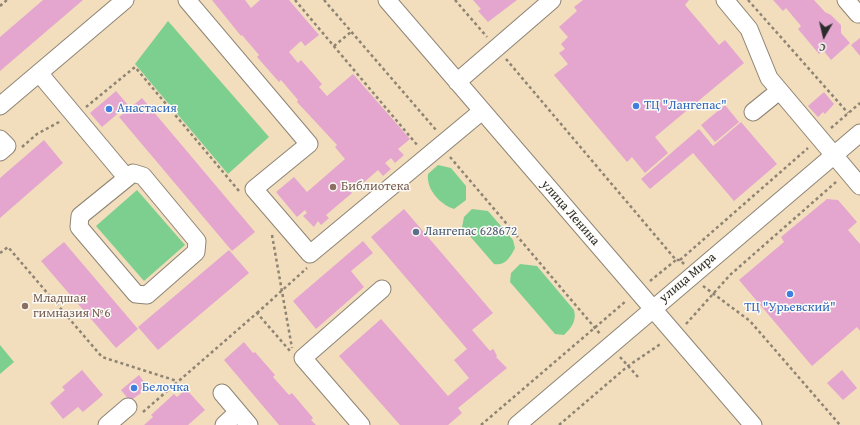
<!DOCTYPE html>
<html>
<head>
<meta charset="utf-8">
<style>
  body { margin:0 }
  #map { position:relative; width:860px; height:425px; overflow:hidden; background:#f2ddbd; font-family:"Gentium Book Plus",serif }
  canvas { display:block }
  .north { position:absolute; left:804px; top:16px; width:40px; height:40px; -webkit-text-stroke:3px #fdfcf7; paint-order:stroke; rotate:188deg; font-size:11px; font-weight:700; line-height:16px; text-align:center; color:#2b2b2b }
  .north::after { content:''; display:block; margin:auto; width:14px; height:18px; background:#2b2b2b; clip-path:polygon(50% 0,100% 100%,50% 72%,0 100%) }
</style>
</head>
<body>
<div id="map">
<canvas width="860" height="425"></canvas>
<div class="north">С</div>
</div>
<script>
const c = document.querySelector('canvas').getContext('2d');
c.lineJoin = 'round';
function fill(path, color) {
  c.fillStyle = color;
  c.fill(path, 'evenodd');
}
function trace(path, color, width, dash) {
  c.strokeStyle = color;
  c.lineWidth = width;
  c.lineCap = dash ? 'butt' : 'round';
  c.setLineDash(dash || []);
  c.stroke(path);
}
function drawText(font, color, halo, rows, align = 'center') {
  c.font = font + ' "Gentium Book Plus",serif';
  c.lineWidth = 3;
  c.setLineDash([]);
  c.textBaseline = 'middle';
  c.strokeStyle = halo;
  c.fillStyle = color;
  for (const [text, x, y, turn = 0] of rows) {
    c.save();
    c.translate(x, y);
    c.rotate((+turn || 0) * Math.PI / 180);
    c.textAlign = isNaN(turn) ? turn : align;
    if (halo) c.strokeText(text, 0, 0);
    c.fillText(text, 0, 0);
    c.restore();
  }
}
fill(new Path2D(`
  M 168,21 L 269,137 L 228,174 L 135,64 Z
  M 438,165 L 451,168 L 466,186 L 466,200 L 454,209 C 441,205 426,190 428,174 Z
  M 137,190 L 185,245 L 144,281 L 96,226 Z
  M 472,209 L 488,211 L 513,240 L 515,248 C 510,258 505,266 494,264 L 462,227 L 464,217 Z
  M 520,264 L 537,266 L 574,310 C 577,321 571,328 564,335 L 555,334 L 510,282 L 511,273 Z
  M 0,345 L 14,362 L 0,374 Z`), '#7dcf90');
fill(new Path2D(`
  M 43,0 L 83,0 L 0,71 L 0,37 Z
  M 212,0 L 245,0 L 251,8 L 260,0 L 289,0 L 319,35 L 305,46 L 301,41 L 289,52 L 298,63 L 301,60 L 322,84 L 319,87 L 327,96 L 353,74 L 410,139 L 398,149 L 404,155 L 395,163 L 391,158 L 385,163 L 391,169 L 383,176 L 378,170 L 362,184 L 359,183 L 350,191 L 352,193 L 326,215 L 329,218 L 321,225 L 318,221 L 314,227 L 303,216 L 307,213 L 305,210 L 297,217 L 276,192 L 294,177 L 307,192 L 345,159 L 335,147 L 337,145 L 297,102 L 298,100 L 281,80 L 279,82 L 257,57 L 259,55 L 242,35 L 241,36 Z
  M 473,0 L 517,0 L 488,22 L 478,11 L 481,9 Z
  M 583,0 L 689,0 L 685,5 L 719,45 L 725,40 L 744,63 L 655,137 L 668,153 L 645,173 L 632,157 L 627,162 L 554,75 L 568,64 L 559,53 L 565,49 L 561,44 L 568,37 L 559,27 L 577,11 L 574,7 Z
  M 773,0 L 814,0 L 825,12 L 831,15 L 841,25 L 841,33 L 850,43 L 831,60 L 823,50 L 819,54 L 798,29 L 801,26 L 786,8 L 783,11 Z
  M 860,38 L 860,56 L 851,45 Z
  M 116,91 L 128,105 L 102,127 L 90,113 Z
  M 824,92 L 834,104 L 825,114 L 823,112 L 818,117 L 808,106 Z
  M 142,98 L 255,232 L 232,251 L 119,117 Z
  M 725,105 L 739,122 L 715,142 L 701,125 Z
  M 741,122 L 777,164 L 734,201 L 693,153 L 650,189 L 641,179 L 699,129 L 713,146 Z
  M 44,140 L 63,163 L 0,218 L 0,178 Z
  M 827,199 L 838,200 L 857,222 L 848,230 L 860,244 L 860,331 L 857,327 L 812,366 L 739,280 L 784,242 L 781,237 Z
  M 404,209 L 493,313 L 472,330 L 490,351 L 493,349 L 494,350 L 497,356 L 496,357 L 507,368 L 458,408 L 462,413 L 448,425 L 400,425 L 339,356 L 381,319 L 448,396 L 469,378 L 454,360 L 467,349 L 371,237 Z
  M 363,241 L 373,253 L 351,271 L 364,287 L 316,329 L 293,301 Z
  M 64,242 L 138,329 L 116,348 L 41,261 Z
  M 229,250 L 249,273 L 158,350 L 138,327 Z
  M 244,342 L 253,353 L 255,352 L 275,375 L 273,377 L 289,395 L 292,393 L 313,418 L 311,420 L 316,425 L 279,425 L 224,360 Z
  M 82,370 L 103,395 L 83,412 L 78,407 L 63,419 L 50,403 L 65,390 L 62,387 Z
  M 842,370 L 857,388 L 843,400 L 827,383 Z
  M 139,375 L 147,386 L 140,392 L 141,393 L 130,401 L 121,390 Z
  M 186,389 L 205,410 L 188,425 L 144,425 L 153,417 L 151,415 L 174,394 L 177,397 Z`), '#e4a6ce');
const minor = new Path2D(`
  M 187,0 L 309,144 L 254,189 L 310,254 L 482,111
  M 387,0 L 753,425
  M 725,0 L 749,29 L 769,78 L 860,186
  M 846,0 L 858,14 L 860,13
  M 39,73 L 126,177
  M 457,82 L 552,0
  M 0,106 L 125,0
  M 753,112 L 779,91
  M 0,139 L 7,146 L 0,152
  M 133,173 L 143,176 L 197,241 L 196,252 L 147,295 L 136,294 L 79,227 L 80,216 Z
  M 222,393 L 249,425
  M 107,425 L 128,407
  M 224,425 L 238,412
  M 361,425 L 303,358 L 382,289
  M 517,425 L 860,133`);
trace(minor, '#8e8474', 19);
trace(new Path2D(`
  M 295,0 L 418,146
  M 324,0 L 436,130
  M 455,0 L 487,37
  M 748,0 L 848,113
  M 0,6 L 7,0
  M 334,46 L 351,32
  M 506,59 L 676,260 L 680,260 L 684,264
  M 86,107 L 135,67 L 239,191
  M 831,128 L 860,103
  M 22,147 L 37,134 L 61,121
  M 450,157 L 601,335
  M 272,235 L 292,348
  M 0,253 L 8,247 L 102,357 L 177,381
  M 680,260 L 808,148
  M 650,281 L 676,260
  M 703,286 L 750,321 L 840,425
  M 257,313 L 307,268
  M 686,324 L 730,275 L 836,182
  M 620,357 L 638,377
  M 143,412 L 257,313 L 290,351
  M 481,425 L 626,301
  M 559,425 L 628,366 L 662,343`), '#8e8474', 2.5, [3, 3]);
trace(minor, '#fff', 17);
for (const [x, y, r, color] of [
  [636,106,4,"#3f7fe0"],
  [109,109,4,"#3f7fe0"],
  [333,187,4,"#8d6e63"],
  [416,232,4,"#5c6f8a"],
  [790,294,4,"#3f7fe0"],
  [25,306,4,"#8d6e63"],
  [134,388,4,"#3f7fe0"]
]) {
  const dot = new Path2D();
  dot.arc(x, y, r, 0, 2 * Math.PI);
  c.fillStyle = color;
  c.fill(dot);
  trace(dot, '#fdfcf7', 1.5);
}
drawText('13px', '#366cbe', '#fdfcf7', [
  ["ТЦ \"Лангепас\"",644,106],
  ["Анастасия",117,109],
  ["ТЦ \"Урьевский\"",790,308,"center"],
  ["Белочка",142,388]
], 'left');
drawText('13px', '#785e54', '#fdfcf7', [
  ["Библиотека",341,187],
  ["Младшая",33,299],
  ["гимназия №6",33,314]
], 'left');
drawText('13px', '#2b2b2b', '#fdfcf7', [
  ["улица Ленина",570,213,49],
  ["улица Мира",688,278,-40]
]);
drawText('13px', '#4e5e75', '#fdfcf7', [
  ["Лангепас 628672",424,232]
], 'left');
</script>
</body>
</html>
